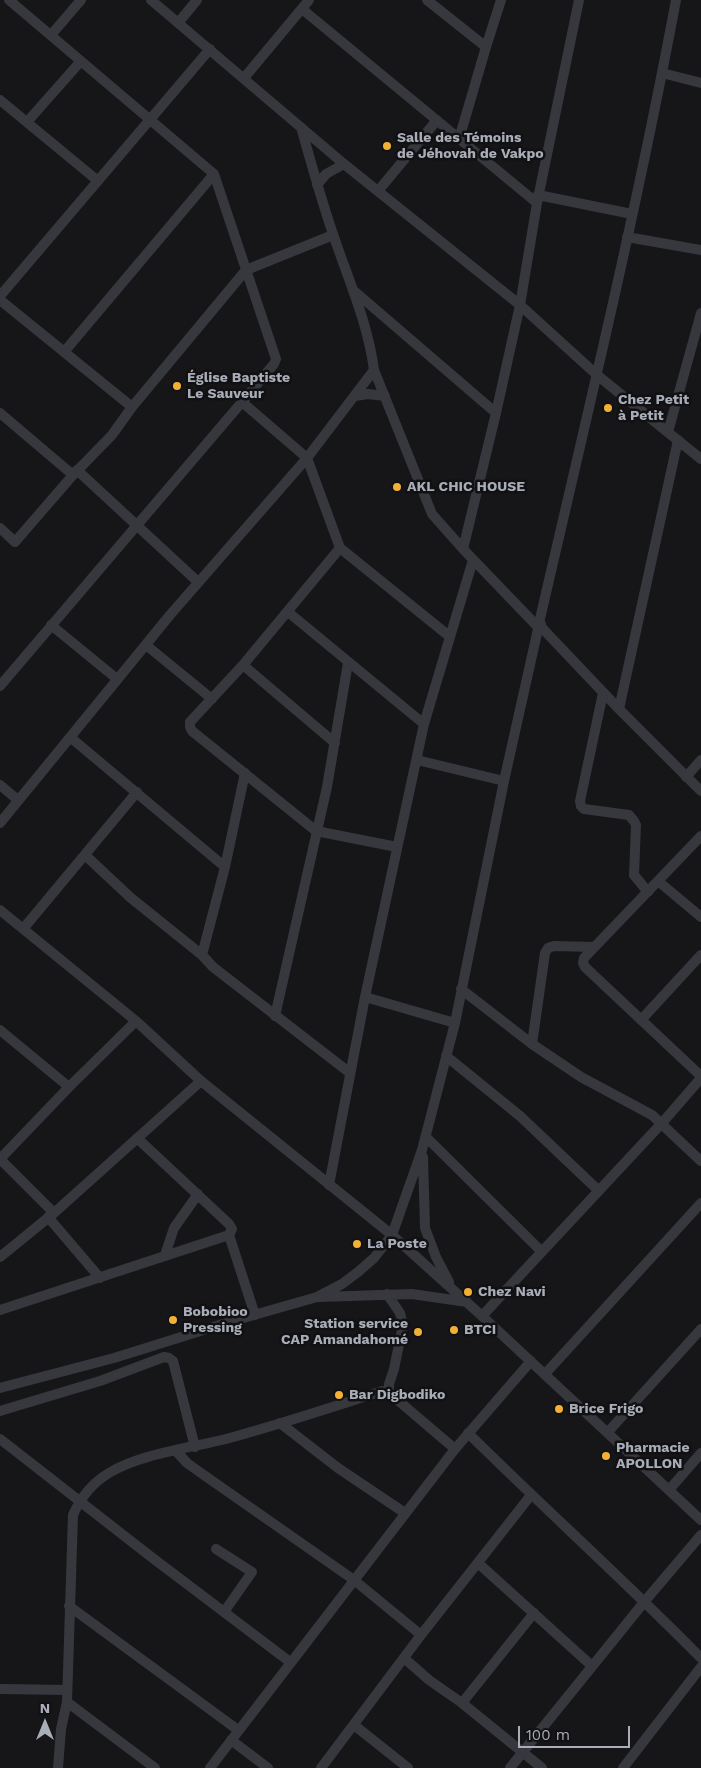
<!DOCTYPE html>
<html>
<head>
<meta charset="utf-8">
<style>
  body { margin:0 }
  #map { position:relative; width:701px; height:1768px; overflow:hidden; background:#161618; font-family:"Work Sans",sans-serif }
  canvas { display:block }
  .north { position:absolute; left:20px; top:1698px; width:50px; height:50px; -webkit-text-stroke:4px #111113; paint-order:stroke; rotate:0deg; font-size:14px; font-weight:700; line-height:20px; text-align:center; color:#a8adb8 }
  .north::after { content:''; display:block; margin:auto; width:18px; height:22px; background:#a8adb8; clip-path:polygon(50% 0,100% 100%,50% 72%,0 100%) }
  .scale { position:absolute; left:518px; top:1726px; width:112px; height:22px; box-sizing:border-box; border:2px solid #a8adb8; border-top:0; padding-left:6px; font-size:15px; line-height:18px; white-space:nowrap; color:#a8adb8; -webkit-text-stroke:4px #111113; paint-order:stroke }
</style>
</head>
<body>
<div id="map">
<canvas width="701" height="1768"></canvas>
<div class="north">N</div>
<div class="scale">100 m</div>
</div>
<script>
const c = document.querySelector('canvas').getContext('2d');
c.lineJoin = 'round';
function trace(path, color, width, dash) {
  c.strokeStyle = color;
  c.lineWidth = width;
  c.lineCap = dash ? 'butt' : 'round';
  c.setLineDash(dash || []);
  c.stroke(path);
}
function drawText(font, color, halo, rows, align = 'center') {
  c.font = font + ' "Work Sans",sans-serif';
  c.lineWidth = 5;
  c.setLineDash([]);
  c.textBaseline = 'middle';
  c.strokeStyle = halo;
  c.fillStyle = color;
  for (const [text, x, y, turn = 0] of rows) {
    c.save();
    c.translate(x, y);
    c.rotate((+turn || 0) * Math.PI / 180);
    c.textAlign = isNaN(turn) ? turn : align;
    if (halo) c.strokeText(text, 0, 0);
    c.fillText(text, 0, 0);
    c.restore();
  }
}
trace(new Path2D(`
  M 151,0 L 344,164 L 520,305 L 597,375 L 701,459
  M 427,0 L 486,47
  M 302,9 L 537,203
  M 178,23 L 197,0
  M 51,35 L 81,0
  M 662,73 L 701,83
  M 244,78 L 309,0
  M 0,100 L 98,181
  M 27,122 L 81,61
  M 301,127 C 311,163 321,199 333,234 C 348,279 368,323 374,370 L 432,514 L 463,549 L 536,625
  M 459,139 L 486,47 L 501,0
  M 317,185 L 326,174 L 344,164
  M 378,191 L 437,120
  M 538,195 L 632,214
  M 627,237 L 701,250
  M 353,290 L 496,413
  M 0,296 L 210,49
  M 0,300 L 132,407
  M 64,352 L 214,174
  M 355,396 L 368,394 L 385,396
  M 242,402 L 307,458 L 340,548 L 449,636
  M 0,413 L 73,475
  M 668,432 L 701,313
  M 77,470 L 198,582
  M 0,528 L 15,542 L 73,475 L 112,435 L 132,407 L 246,270 L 333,235
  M 340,548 L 243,665 L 190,722 L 190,727 L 192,731 L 316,831 L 397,847
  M 463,549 L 496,413 L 520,305 L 537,203 L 579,0
  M 288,612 L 424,724
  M 539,623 C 587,416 637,209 676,0
  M 537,624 L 541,624 L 542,628 L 619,709 L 701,791
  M 51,625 L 117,679
  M 146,645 L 212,699
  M 243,665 L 335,743
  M 0,686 L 242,402 L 274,364 L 276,359 L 214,174 L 9,0
  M 603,693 L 580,801 L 581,806 L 584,809 L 629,815 L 634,821 L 636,825 L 634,875 L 648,892
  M 619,709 L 678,440
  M 70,737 L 225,867
  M 417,760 L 504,781
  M 686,777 L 701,760
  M 0,785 L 18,800
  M 0,823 L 170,615 L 307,458 L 374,370
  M 701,836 L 584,958 L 583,963 L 585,967 L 701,1076
  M 85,855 L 131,898 L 202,955 L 213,967 L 350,1073
  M 658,881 L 701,917
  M 0,910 L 136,1021 L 201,1081 L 392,1235 L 482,1316 L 701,1520
  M 23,929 L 137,792
  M 202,955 L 225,867 L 245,773
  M 461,989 L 532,1044 L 581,1077 L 652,1115 L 701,1161
  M 365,997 L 455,1023
  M 275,1016 L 327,787 L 348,663
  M 641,1020 L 701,955
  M 0,1030 L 69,1087
  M 532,1044 L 545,953 L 548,948 L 554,946 L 595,947
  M 446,1056 L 520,1116 L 599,1191
  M 426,1137 L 542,1252
  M 423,1157 L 425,1228 L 436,1257 L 449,1282
  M 0,1159 L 69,1087 L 136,1021
  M 0,1159 L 54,1213
  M 329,1185 L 365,997 L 424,724 L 473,560
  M 48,1217 L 100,1278
  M 229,1235 L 255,1315
  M 165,1255 L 174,1228 L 198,1194
  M 0,1257 L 54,1213 L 201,1081
  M 387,1294 L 400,1313 L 403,1325 L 394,1369 L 389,1384 L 389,1393
  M 320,1297 L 412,1294 L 467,1302
  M 0,1310 L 229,1235 L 232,1229 L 229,1224 L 137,1138
  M 482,1316 L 662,1123 L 701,1078
  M 545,1374 L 701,1203
  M 0,1388 L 114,1358 L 226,1323 L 317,1297 L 342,1284 L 358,1272 L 374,1258 L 392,1235 L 422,1150 L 455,1023 L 504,781 L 538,629
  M 0,1411 L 100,1381 L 164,1357 L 169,1358 L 173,1361 L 195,1447
  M 280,1423 L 338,1468 L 405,1513
  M 608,1432 L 701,1329
  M 468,1433 C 545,1509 625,1581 701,1658
  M 0,1439 L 150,1556 L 290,1662
  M 176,1451 L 187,1463 L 201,1473 L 354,1580 L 421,1635
  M 669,1490 L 701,1453
  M 216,1549 L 252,1572 L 224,1612
  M 478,1563 L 592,1666
  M 69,1606 L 238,1730
  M 404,1658 L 429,1680 L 462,1703 L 542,1768
  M 0,1689 L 67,1690
  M 67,1702 L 155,1768
  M 462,1703 L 534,1613
  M 354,1725 L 408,1768
  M 231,1740 L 268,1768
  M 58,1768 L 61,1729 L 67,1702 L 73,1515 C 81,1497 92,1483 109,1473 C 140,1454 190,1448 226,1439 C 278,1425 330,1408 382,1391 L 389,1393 L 394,1397 L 455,1449
  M 210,1768 L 455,1449 L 531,1361
  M 321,1768 L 421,1635 L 531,1495
  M 510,1768 L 645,1601 L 701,1535
  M 623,1768 L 701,1667`), '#37383d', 10);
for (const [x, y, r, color] of [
  [387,146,5,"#f2b134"],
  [177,386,5,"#f2b134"],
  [608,408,5,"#f2b134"],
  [397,487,5,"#f2b134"],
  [357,1244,5,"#f2b134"],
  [468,1292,5,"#f2b134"],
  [173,1320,5,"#f2b134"],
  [454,1330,5,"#f2b134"],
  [418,1332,5,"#f2b134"],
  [339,1395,5,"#f2b134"],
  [559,1409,5,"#f2b134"],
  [606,1456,5,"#f2b134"]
]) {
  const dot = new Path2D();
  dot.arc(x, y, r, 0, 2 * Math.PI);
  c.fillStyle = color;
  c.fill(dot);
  trace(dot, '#111113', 2);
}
drawText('bold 14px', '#a8adb8', '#111113', [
  ["Salle des Témoins",397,138],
  ["de Jéhovah de Vakpo",397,154],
  ["Église Baptiste",187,378],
  ["Le Sauveur",187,394],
  ["Chez Petit",618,400],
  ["à Petit",618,416],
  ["AKL CHIC HOUSE",407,487],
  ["La Poste",367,1244],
  ["Chez Navi",478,1292],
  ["Bobobioo",183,1312],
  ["Pressing",183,1328],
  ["Station service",408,1324,"right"],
  ["CAP Amandahomé",408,1340,"right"],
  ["BTCI",464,1330],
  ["Bar Digbodiko",349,1395],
  ["Brice Frigo",569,1409],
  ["Pharmacie",616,1448],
  ["APOLLON",616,1464]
], 'left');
</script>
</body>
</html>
